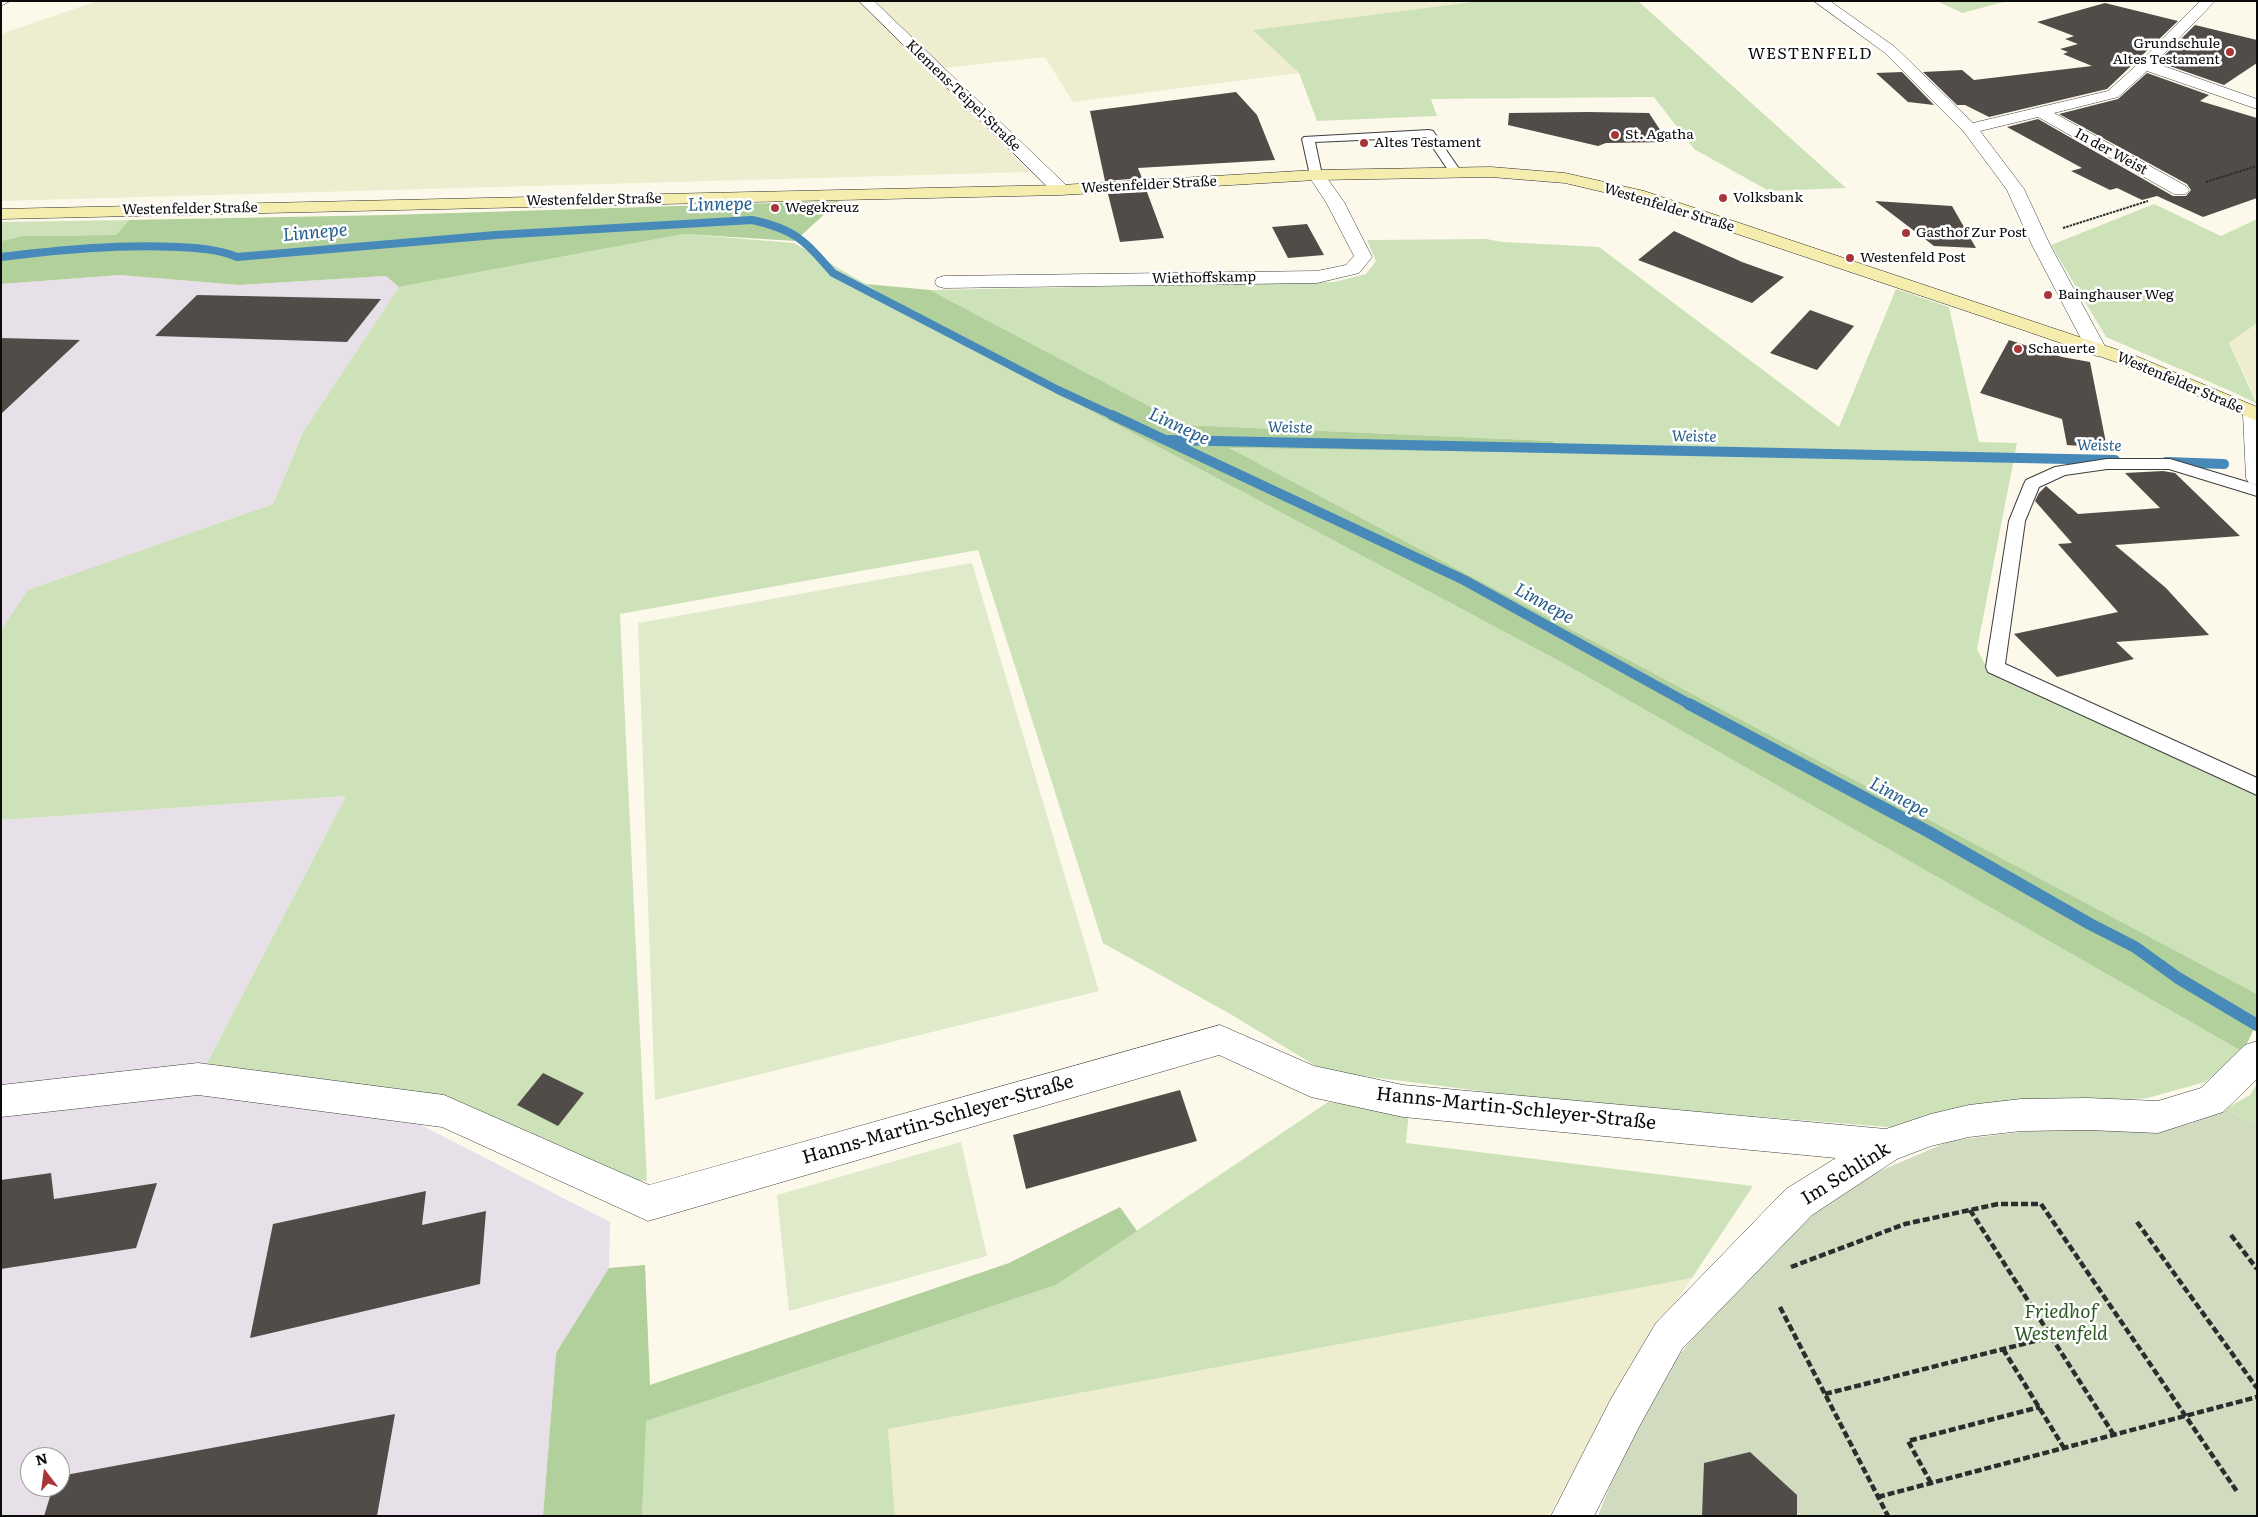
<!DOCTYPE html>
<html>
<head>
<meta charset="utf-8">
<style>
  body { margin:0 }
  #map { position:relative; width:2258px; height:1517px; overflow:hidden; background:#fcf9eb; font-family:Literata,serif }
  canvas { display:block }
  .frame { position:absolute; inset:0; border:2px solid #0b0b0b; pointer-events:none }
  .north { position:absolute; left:20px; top:1447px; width:50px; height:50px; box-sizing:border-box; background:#fff; border:1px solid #9d9d9d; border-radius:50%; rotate:345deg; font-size:14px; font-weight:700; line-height:20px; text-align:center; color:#0b0b0b }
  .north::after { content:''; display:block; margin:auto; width:18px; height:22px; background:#a73639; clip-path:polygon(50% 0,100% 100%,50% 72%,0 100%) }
</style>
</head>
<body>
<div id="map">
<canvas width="2258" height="1517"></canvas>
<div class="frame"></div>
<div class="north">N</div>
</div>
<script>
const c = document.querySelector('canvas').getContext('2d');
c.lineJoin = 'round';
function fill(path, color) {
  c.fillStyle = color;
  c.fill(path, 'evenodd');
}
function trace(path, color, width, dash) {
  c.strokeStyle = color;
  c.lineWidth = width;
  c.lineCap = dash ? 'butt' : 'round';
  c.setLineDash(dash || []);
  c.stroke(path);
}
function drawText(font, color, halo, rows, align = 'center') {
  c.font = font + ' Literata,serif';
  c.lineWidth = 5;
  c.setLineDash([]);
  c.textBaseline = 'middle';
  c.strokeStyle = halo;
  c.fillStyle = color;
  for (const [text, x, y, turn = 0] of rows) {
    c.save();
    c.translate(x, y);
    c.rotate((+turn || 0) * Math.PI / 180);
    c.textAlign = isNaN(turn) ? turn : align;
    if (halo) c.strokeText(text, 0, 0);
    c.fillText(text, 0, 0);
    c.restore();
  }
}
fill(new Path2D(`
  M 120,275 L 239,285 L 386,276 L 399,287 L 303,432 L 273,504 L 29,590 L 1,630 L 1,284 Z
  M 346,796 L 205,1067 L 204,1091 L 421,1125 L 610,1222 L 609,1268 L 556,1353 L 543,1516 L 1,1516 L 1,820 ZM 30,1457 L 60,1457 L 60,1487 L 30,1487 Z`), '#e8e0e9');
fill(new Path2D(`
  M 97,1 L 858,1 L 1030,172 L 1,201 L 1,34 Z
  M 874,1 L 1479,1 L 1254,30 L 1299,73 L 1073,102 L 1045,57 L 943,68 Z
  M 2257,323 L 2257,402 L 2229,342 Z
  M 1692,1278 L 1633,1362 L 1549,1516 L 895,1516 L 888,1429 Z`), '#efedcf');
fill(new Path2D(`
  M 1479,1 L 1638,1 L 1846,188 L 1769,191 L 1694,149 L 1654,97 L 1431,99 L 1437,116 L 1317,121 L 1299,73 L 1253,30 Z
  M 1937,1 L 2008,1 L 1962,13 Z
  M 2154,204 L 2221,236 L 2257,219 L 2257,323 L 2229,343 L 2257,404 L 2235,393 L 2106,337 L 2051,245 Z
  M 129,220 L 116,235 L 22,236 L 1,241 L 1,222 Z
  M 684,234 L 794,243 L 866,284 L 908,313 L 1572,668 L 2243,1052 L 2205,1082 L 2148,1098 L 2079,1102 L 1900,1128 L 1551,1100 L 1324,1071 L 1232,1015 L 1103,943 L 978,550 L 620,614 L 647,1181 L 614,1179 L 541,1141 L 205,1067 L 346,796 L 1,820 L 1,630 L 28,590 L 273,504 L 303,432 L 399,287 Z
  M 1486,239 L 1503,242 L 1599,247 L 1839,427 L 1896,289 L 1949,307 L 1979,442 L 2017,443 L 1977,649 L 1986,666 L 2257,791 L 2257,994 L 1227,448 L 1555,453 L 1553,441 L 1185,425 L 930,290 L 1334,282 L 1366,274 L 1376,261 L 1367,240 Z
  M 2257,1084 L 2257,1126 L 2225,1109 L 2250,1095 Z
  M 1328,1102 L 1409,1111 L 1406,1143 L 1753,1186 L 1692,1278 L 888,1429 L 895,1516 L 642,1516 L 645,1421 L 1056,1285 Z`), '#cee2ba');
fill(new Path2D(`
  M 839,201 L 795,241 L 684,234 L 399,287 L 386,276 L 239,285 L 120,275 L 1,284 L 1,241 L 22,236 L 116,235 L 129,220 L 389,215 Z
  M 866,284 L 930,290 L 1185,425 L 1553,441 L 1556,453 L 1229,448 L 2257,994 L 2257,1022 L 2243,1052 L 1572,668 L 908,313 Z
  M 1120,1207 L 1137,1231 L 1056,1285 L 646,1421 L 642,1516 L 543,1516 L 556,1353 L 609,1268 L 645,1265 L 650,1385 L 1009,1263 Z`), '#b2d09b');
fill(new Path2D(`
  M 2225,1109 L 2257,1126 L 2257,1516 L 1598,1516 L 1645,1397 L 1689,1343 L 1793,1224 L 1873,1174 L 1950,1141 L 2045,1129 L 2138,1129 L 2189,1124 Z`), '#d1dbc0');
fill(new Path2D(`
  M 972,563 L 1099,991 L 655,1100 L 638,623 Z
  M 961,1142 L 987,1256 L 789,1311 L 777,1195 Z`), '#dfeaca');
trace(new Path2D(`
  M 1,257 C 59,250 118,244 177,247 C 197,248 218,249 237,257 L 496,235 L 752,220 C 795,229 805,241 833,273 L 1058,390 L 1114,416`), '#478aba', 8);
trace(new Path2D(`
  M 1112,415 L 1464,580 L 1691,705
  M 1169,440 L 2115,460
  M 2166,462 L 2224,464`), '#478aba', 10);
trace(new Path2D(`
  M 1689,704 L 1929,832 L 2090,924 L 2135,947 L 2178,978 L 2257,1025`), '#478aba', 12);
fill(new Path2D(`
  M 2105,3 L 2178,21 L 2107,89 L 1989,117 L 1965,105 L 1957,105 L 1923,72 L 1962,70 L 1974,80 L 2092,66 L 2063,54 L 2068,52 L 2060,49 L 2078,44 L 2065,39 L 2074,36 L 2037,22 Z
  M 2195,25 L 2257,40 L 2257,63 L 2224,85 L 2158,62 Z
  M 1902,72 L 1934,105 L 1908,102 L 1876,73 Z
  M 2147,73 L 2209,95 L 2200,101 L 2257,118 L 2257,198 L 2203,217 L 2157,196 L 2142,200 L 2117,188 L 2110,190 L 2071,171 L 2082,168 L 2007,127 L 2038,119 L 2173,196 L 2186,196 L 2191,190 L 2187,184 L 2059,114 L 2118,99 Z
  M 1236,92 L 1257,115 L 1275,160 L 1138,168 L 1142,178 L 1105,181 L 1090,111 Z
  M 1588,112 L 1649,113 L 1668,142 L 1606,143 L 1598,146 L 1508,125 L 1509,113 Z
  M 1147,192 L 1164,238 L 1120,242 L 1108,194 Z
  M 1875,201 L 1952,206 L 1976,248 L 1934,246 Z
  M 1307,224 L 1324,255 L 1288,258 L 1272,227 Z
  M 1674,231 L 1742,262 L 1784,277 L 1752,303 L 1638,260 Z
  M 197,295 L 381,299 L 347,342 L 155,336 Z
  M 1810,310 L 1854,326 L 1817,370 L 1770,353 Z
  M 1,338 L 80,340 L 1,414 Z
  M 2009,340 L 2062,357 L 2090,362 L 2107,448 L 2067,445 L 2062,419 L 1980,393 Z
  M 2163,471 L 2175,473 L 2240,536 L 2115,545 L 2166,588 L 2209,635 L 2116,642 L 2134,659 L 2057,677 L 2014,634 L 2118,612 L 2058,544 L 2072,543 L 2035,501 L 2039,493 L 2046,486 L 2078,514 L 2160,508 L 2125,473 Z
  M 543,1073 L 584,1093 L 558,1126 L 517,1105 Z
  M 1180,1090 L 1197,1141 L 1026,1189 L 1013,1135 Z
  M 51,1173 L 54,1199 L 157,1183 L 136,1248 L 1,1269 L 1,1180 Z
  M 426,1191 L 422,1225 L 486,1211 L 480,1284 L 250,1338 L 273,1224 Z
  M 395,1414 L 377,1516 L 44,1516 L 53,1487 L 60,1487 L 60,1476 Z
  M 1750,1452 L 1797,1495 L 1797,1516 L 1702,1516 L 1704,1463 Z`), '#524c49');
const service = new Path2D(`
  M 1429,130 L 1433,131 L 1462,173 L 1460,176 L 1452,176 L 1426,137 L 1315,142 L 1322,175 L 1316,179 L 1310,175 L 1302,139 L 1304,137 Z
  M 2107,459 L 2170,459 L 2257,485 L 2257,496 L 2169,469 L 2107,469 L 2065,475 L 2039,487 L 2025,521 L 2005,664 L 2257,778 L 2257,795 L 1988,672 L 1986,667 L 2009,521 L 2024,484 L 2026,480 L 2055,467 Z`);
const minor = new Path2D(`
  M 1,1 L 10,1 L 1,6 Z
  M 859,1 L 874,1 L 1067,186 L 1070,190 L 1067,194 L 1055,194 Z
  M 1814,1 L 1830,1 L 1895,47 L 1973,123 L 2108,91 L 2140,62 L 2200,1 L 2215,1 L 2155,63 L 2257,99 L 2257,109 L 2147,71 L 2118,97 L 2054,113 L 2186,186 L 2189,190 L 2186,194 L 2174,194 L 2038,117 L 1980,131 L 2024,189 L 2050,245 L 2107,350 L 2104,354 L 2097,356 L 2090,354 L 2087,350 L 2032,245 L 2007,190 L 1964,132 L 1885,53 Z
  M 1316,170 L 1322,171 L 1344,202 L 1372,257 L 1359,273 L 1317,283 L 944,288 L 937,286 L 935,282 L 937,278 L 944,276 L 1317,271 L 1346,265 L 1354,256 L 1326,202 L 1308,175 L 1310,171 Z
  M 2254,408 L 2257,408 L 2257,485 L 2249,483 L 2246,478 L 2243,414 L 2247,410 Z
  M 1220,1025 L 1314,1066 L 1403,1085 L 1886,1129 L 1931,1114 L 1969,1105 L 2021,1099 L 2088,1098 L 2158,1101 L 2201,1088 L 2245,1045 L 2257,1041 L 2257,1079 L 2223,1112 L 2158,1133 L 2088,1130 L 2021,1131 L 1969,1137 L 1931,1146 L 1897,1159 L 1812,1215 L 1682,1349 L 1640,1425 L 1594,1516 L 1551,1516 L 1612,1397 L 1656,1323 L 1786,1189 L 1836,1158 L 1403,1117 L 1311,1097 L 1219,1055 L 648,1221 L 442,1127 L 198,1095 L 1,1117 L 1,1085 L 198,1063 L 444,1095 L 649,1185 Z`);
const secondary = new Path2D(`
  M 1491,167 L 1565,173 L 1644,191 L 2136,356 L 2257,407 L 2257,421 L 2122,364 L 2023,330 L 1633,199 L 1565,183 L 1491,177 L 1316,180 L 1061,195 L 1,219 L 1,209 L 1061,185 L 1316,170 Z`);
trace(service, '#3e3e3e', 2);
trace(minor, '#3e3e3e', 1);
trace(secondary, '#2d2d2d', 1);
trace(new Path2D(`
  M 2206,182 L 2257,166
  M 2063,228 L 2148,201`), '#2d2d2d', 2, [2.5, 1]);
trace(new Path2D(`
  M 1970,1210 L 2114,1435
  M 2137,1222 L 2257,1388
  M 2231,1235 L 2257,1269
  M 1791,1267 L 1905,1224 L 1998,1204 L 2041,1204 L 2238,1493
  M 1780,1307 L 1888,1516
  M 2003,1349 L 2064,1448
  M 1825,1394 L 2051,1337
  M 1931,1483 L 1908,1441 L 2040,1407
  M 1878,1497 L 2257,1397`), '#2d2d2d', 4.5, [7, 3]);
fill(service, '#fff');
fill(minor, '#fff');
fill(secondary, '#f4edae');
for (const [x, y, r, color] of [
  [2230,52,5,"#a73639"],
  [1615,135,5,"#a73639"],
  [1364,143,5,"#a73639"],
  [1723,198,5,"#a73639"],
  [775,208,5,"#a73639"],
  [1906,233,5,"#a73639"],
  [1850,258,5,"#a73639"],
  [2048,295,5,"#a73639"],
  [2018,349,5,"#a73639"]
]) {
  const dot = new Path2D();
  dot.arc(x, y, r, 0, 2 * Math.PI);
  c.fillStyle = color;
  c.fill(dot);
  trace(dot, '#fff', 2);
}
drawText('14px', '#0b0b0b', '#fff', [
  ["Grundschule",2220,44,"right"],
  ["Altes Testament",2220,60,"right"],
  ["St. Agatha",1625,135],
  ["Altes Testament",1374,143],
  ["Volksbank",1733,198],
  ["Wegekreuz",785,208],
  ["Gasthof Zur Post",1916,233],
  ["Westenfeld Post",1860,258],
  ["Bainghauser Weg",2058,295],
  ["Schauerte",2028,349]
], 'left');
drawText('14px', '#0b0b0b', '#fff', [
  ["Klemens-Teipel-Straße",963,96,44],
  ["In der Weist",2111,152,29],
  ["Westenfelder Straße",1149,185,-3],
  ["Westenfelder Straße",594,200,-1],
  ["Westenfelder Straße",1669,208,17],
  ["Westenfelder Straße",190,209,-1],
  ["Wiethoffskamp",1204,278,-1],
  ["Westenfelder Straße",2180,383,23]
]);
drawText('italic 15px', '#255d8b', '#fff', [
  ["Weiste",1290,428,1],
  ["Weiste",1694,437,1],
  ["Weiste",2099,446,1]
]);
c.letterSpacing = '1px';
drawText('16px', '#0b0b0b', '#fff', [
  ["WESTENFELD",1810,54]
]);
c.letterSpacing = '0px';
drawText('italic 18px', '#255d8b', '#fff', [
  ["Linnepe",720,205,-1],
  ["Linnepe",315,233,-5],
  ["Linnepe",1179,427,25],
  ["Linnepe",1544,604,29],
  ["Linnepe",1899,798,29]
]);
drawText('19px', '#0b0b0b', '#fff', [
  ["Hanns-Martin-Schleyer-Straße",1516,1109,6],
  ["Hanns-Martin-Schleyer-Straße",938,1120,-16],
  ["Im Schlink",1846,1174,-32]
]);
drawText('italic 19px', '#2e5924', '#fff', [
  ["Friedhof",2061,1312],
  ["Westenfeld",2061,1334]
]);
</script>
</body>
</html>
